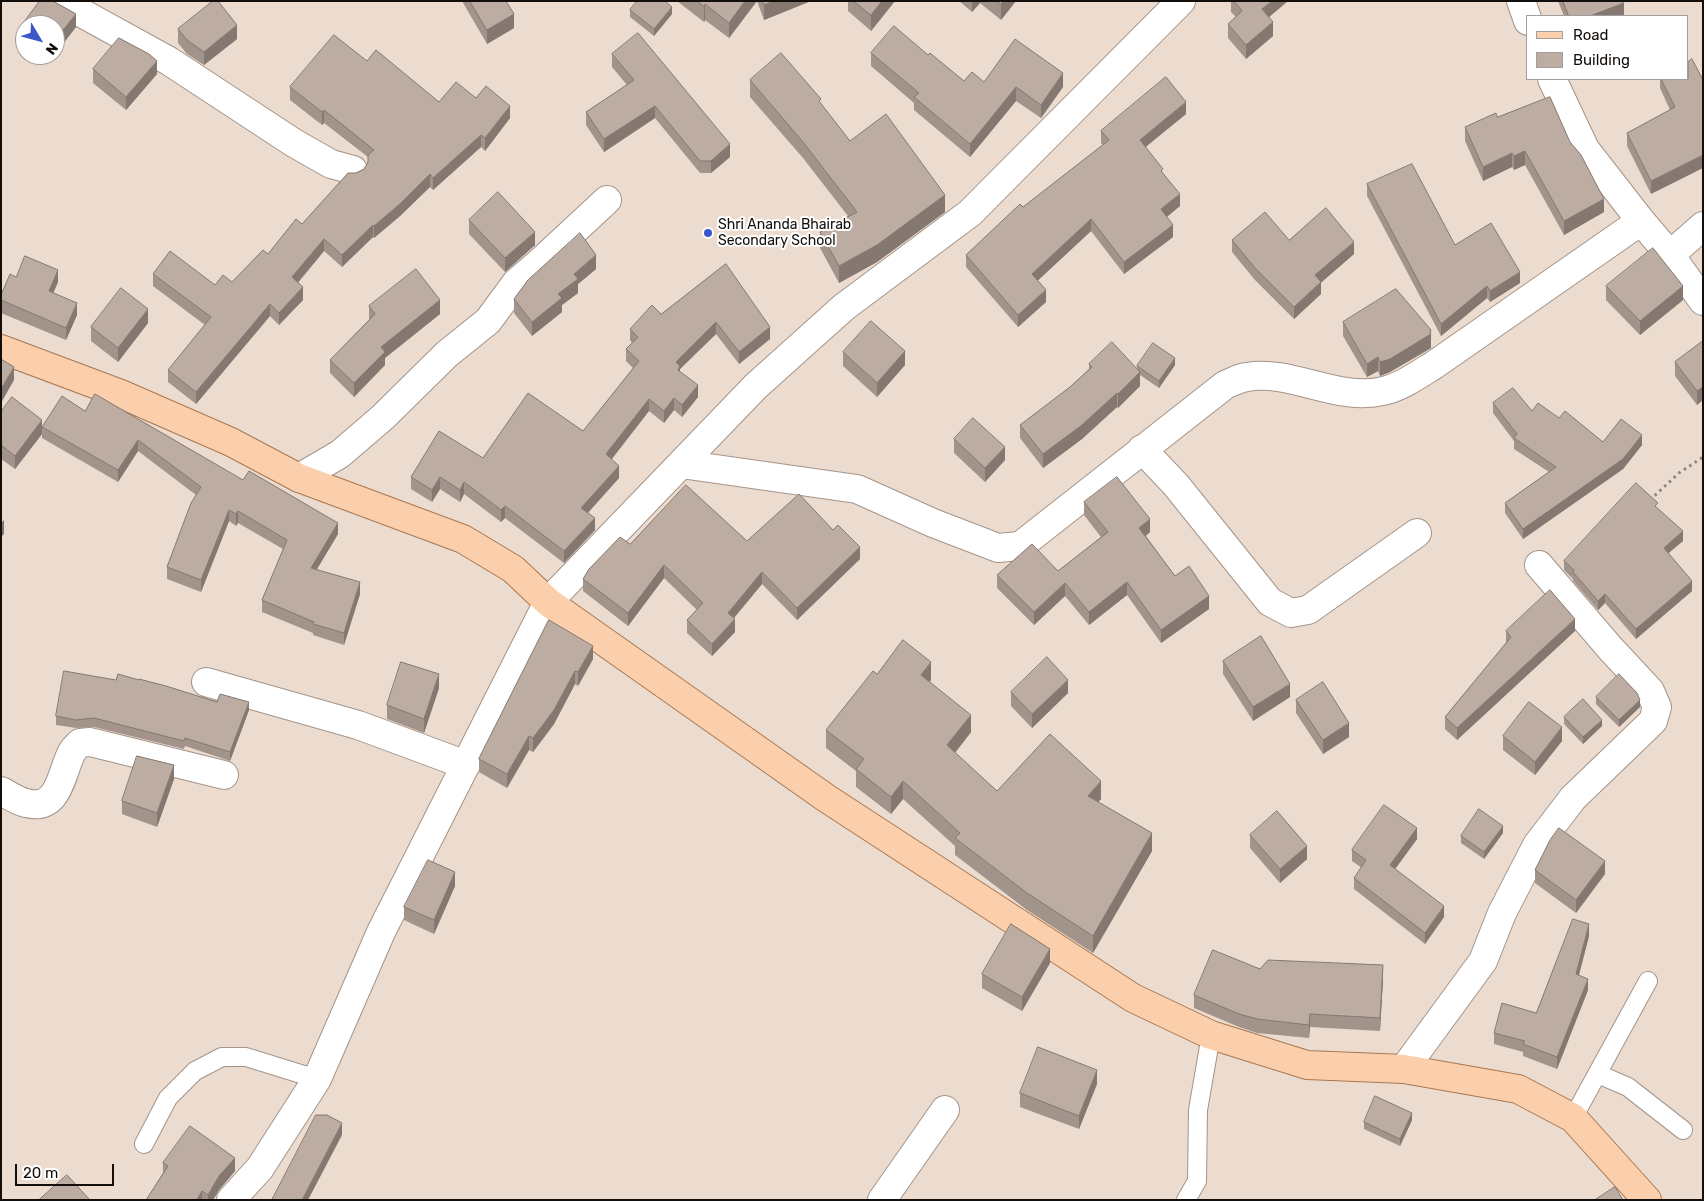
<!DOCTYPE html>
<html>
<head>
<meta charset="utf-8">
<style>
  body { margin:0 }
  #map { position:relative; width:1704px; height:1201px; overflow:hidden; background:#ecdccf; font-family:Rubik,sans-serif }
  canvas { display:block }
  .frame { position:absolute; inset:0; border:2px solid #130e0a; pointer-events:none }
  .legend { position:absolute; left:1526px; top:15px; width:162px; height:65px; box-sizing:border-box; background:#fff; border:1px solid #a19f9d; margin:0; padding:6px 9px; list-style:none; font-size:15px; color:#130e0a }
  .legend li { display:flex; align-items:center; gap:10px; height:25px }
  .legend b { width:25px; border:1px solid #a19f9d }
  .north { position:absolute; left:15px; top:15px; width:50px; height:50px; box-sizing:border-box; background:#fff; border:1px solid #a19f9d; border-radius:50%; rotate:127deg; font-size:14px; font-weight:700; line-height:20px; text-align:center; color:#130e0a }
  .north::after { content:''; display:block; margin:auto; width:18px; height:22px; background:#3a58ca; clip-path:polygon(50% 0,100% 100%,50% 72%,0 100%) }
  .scale { position:absolute; left:15px; top:1164px; width:99px; height:22px; box-sizing:border-box; border:2px solid #130e0a; border-top:0; padding-left:6px; font-size:15px; line-height:18px; white-space:nowrap; color:#130e0a; -webkit-text-stroke:4px #fff; paint-order:stroke }
</style>
</head>
<body>
<div id="map">
<canvas width="1704" height="1201"></canvas>
<div class="frame"></div>
<ul class="legend">
<li><b style="height:6px;background:#fccfac"></b>Road</li>
<li><b style="height:14px;background:#bcaca1"></b>Building</li>
</ul>
<div class="north">N</div>
<div class="scale">20 m</div>
</div>
<script>
const c = document.querySelector('canvas').getContext('2d');
c.lineJoin = 'round';
function trace(path, color, width, dash) {
  c.strokeStyle = color;
  c.lineWidth = width;
  c.lineCap = dash ? 'butt' : 'round';
  c.setLineDash(dash || []);
  c.stroke(path);
}
function fill(path, color) {
  c.fillStyle = color;
  c.fill(path, 'evenodd');
}
function drawText(font, color, halo, rows, align = 'center') {
  c.font = font + ' Rubik,sans-serif';
  c.lineWidth = 4;
  c.setLineDash([]);
  c.textBaseline = 'middle';
  c.strokeStyle = halo;
  c.fillStyle = color;
  for (const [text, x, y, turn = 0] of rows) {
    c.save();
    c.translate(x, y);
    c.rotate((+turn || 0) * Math.PI / 180);
    c.textAlign = isNaN(turn) ? turn : align;
    if (halo) c.strokeText(text, 0, 0);
    c.fillText(text, 0, 0);
    c.restore();
  }
}
const service = new Path2D(`
  M 1598,1074 L 1628,1087 L 1683,1130
  M 1573,1118 L 1648,981
  M 144,1144 L 168,1098 L 195,1071 L 222,1057 L 246,1057 L 317,1079
  M 1186,1200 L 1197,1181 L 1198,1110 L 1211,1035`);
const minor = new Path2D(`
  M 60,1 L 169,61 L 294,143 L 331,164 L 353,170
  M 1521,1 L 1528,21
  M 1552,79 L 1585,149 L 1641,221 L 1670,255 L 1703,301
  M 1670,255 L 1703,226
  M 1142,449 L 1176,485 L 1270,602 L 1291,613 L 1308,610 L 1417,533
  M 681,464 L 857,489 L 933,523 L 998,548 L 1020,546 L 1225,385 C 1232,382 1239,378 1247,377 C 1291,369 1337,402 1383,391 C 1401,387 1418,375 1434,365 L 1641,221
  M 299,478 L 340,454 L 383,417 L 447,354 L 488,321 L 516,283 L 537,265 L 607,200
  M 206,682 L 358,725 L 466,765
  M 1,791 C 9,795 17,801 26,803 C 60,812 61,772 72,752 C 74,748 78,745 80,743 L 90,742 L 224,775
  M 1404,1069 L 1483,961 L 1502,913 L 1537,845 L 1573,798 L 1653,721 L 1657,707 L 1650,691 L 1610,648 L 1539,565
  M 231,1200 L 260,1168 L 317,1079 L 381,932 L 548,602 L 756,386 L 844,307 L 970,213 L 1181,1
  M 882,1200 L 945,1110`);
const primary = new Path2D(`
  M 1,349 L 121,394 L 231,442 L 299,478 L 463,539 L 513,569 L 548,602 L 826,798 L 1133,998 L 1211,1035 L 1307,1065 L 1404,1069 L 1518,1089 L 1573,1118 L 1647,1200`);
trace(service, '#a49489', 20);
trace(minor, '#a49489', 30);
trace(primary, '#a9774f', 30);
trace(new Path2D(`
  M 1650,500 L 1679,473 L 1703,457`), '#8f837a', 3, [2.5, 4]);
trace(service, '#fff', 18);
trace(minor, '#fff', 28);
trace(primary, '#fccfac', 28);
fill(new Path2D(`
  M 40,1 L 53,1 L 76,14 L 76,27 L 55,54 L 55,25 L 25,25 L 25,41 L 22,38 L 22,25 Z
  M 462,1 L 506,1 L 514,28 L 487,44 Z
  M 677,1 L 757,1 L 729,38 L 705,20 L 704,22 Z
  M 757,1 L 811,1 L 764,20 Z
  M 848,1 L 895,1 L 871,31 L 848,11 Z
  M 959,1 L 1016,1 L 1001,20 L 980,3 L 972,12 Z
  M 1231,1 L 1288,1 L 1269,17 L 1273,36 L 1246,59 L 1228,38 L 1228,24 L 1236,17 L 1231,12 Z
  M 1558,1 L 1623,1 L 1624,16 L 1564,16 Z
  M 630,10 L 672,14 L 654,36 L 630,17 Z
  M 178,29 L 237,39 L 204,65 L 187,54 L 178,43 Z
  M 871,53 L 928,55 L 964,81 L 1063,87 L 1041,118 L 1016,101 L 970,157 L 914,110 L 914,103 L 871,66 Z
  M 612,54 L 730,157 L 711,173 L 700,173 L 655,118 L 604,152 L 586,125 L 586,112 L 627,85 L 612,67 Z
  M 43,55 L 54,55 L 49,60 Z
  M 367,61 L 439,102 L 476,98 L 510,118 L 485,151 L 481,147 L 433,190 L 430,187 L 400,216 L 374,238 L 373,237 L 342,267 L 324,251 L 298,283 L 303,300 L 279,325 L 270,316 L 196,404 L 168,382 L 168,370 L 205,325 L 153,286 L 153,274 L 215,285 L 232,282 L 268,254 L 302,224 L 356,173 L 364,169 L 368,162 L 368,157 L 324,123 L 322,125 L 290,100 L 290,87 Z
  M 93,69 L 157,74 L 126,110 L 93,83 Z
  M 1660,79 L 1688,79 L 1651,194 L 1627,146 L 1627,133 L 1670,110 L 1660,88 Z
  M 750,80 L 821,104 L 850,141 L 945,212 L 877,262 L 839,283 L 820,248 L 820,232 L 848,216 L 803,158 L 750,97 Z
  M 1186,114 L 1146,147 L 1163,174 L 1180,206 L 1167,217 L 1173,237 L 1124,274 L 1091,231 L 1037,281 L 1046,302 L 1018,327 L 966,267 L 966,255 L 1023,207 L 1103,145 L 1101,143 L 1101,131 Z
  M 1497,117 L 1570,142 L 1604,212 L 1564,235 L 1525,165 L 1514,170 L 1512,167 L 1483,181 L 1465,141 L 1465,127 Z
  M 1367,184 L 1455,245 L 1520,283 L 1490,302 L 1487,298 L 1441,336 L 1367,196 Z
  M 469,220 L 535,245 L 505,272 L 469,234 Z
  M 1232,240 L 1289,240 L 1354,254 L 1321,282 L 1321,294 L 1294,319 L 1255,280 L 1232,252 Z
  M 726,264 L 770,339 L 739,364 L 716,334 L 680,369 L 680,372 L 698,397 L 682,417 L 674,410 L 664,423 L 649,411 L 612,459 L 619,478 L 588,513 L 595,530 L 564,563 L 505,518 L 501,522 L 464,494 L 460,502 L 440,489 L 432,502 L 411,489 L 411,477 L 483,458 L 583,431 L 633,368 L 626,361 L 626,349 L 632,343 L 630,340 L 630,329 L 661,314 Z
  M 596,269 L 578,284 L 578,293 L 562,305 L 562,312 L 532,336 L 514,313 L 514,299 Z
  M 16,277 L 58,282 L 53,293 L 77,315 L 66,340 L 1,313 L 1,295 Z
  M 1606,286 L 1683,300 L 1640,335 L 1606,300 Z
  M 369,306 L 440,314 L 385,358 L 385,365 L 354,397 L 330,373 L 330,360 L 369,320 Z
  M 1343,322 L 1431,330 L 1431,348 L 1390,372 L 1380,376 L 1378,371 L 1367,377 L 1343,336 Z
  M 148,323 L 118,362 L 91,341 L 91,327 Z
  M 1703,341 L 1703,400 L 1697,405 L 1675,376 L 1675,362 Z
  M 843,352 L 905,365 L 877,397 L 843,366 Z
  M 1089,364 L 1137,369 L 1137,366 L 1175,365 L 1159,388 L 1140,375 L 1140,386 L 1118,408 L 1117,407 L 1082,439 L 1043,468 L 1020,438 L 1020,425 L 1070,387 L 1089,369 Z
  M 1493,403 L 1532,411 L 1559,418 L 1603,442 L 1642,445 L 1623,469 L 1523,539 L 1505,513 L 1505,503 L 1549,472 L 1514,449 L 1514,441 L 1493,413 Z
  M 85,411 L 338,534 L 317,569 L 360,594 L 344,645 L 313,635 L 313,633 L 262,612 L 262,600 L 283,549 L 238,523 L 236,526 L 229,521 L 201,592 L 167,579 L 167,567 L 196,495 L 138,451 L 118,482 L 42,438 L 42,434 L 15,469 L 1,459 L 1,412 L 42,426 Z
  M 954,439 L 1005,460 L 985,482 L 954,453 Z
  M 1084,502 L 1150,532 L 1146,536 L 1175,576 L 1209,609 L 1161,643 L 1127,595 L 1089,625 L 1065,596 L 1034,625 L 997,588 L 997,575 L 1058,571 L 1101,537 L 1084,515 Z
  M 1658,509 L 1683,541 L 1668,553 L 1692,591 L 1636,639 L 1605,603 L 1598,610 L 1573,581 L 1573,579 L 1564,570 L 1564,561 Z
  M 747,541 L 860,559 L 797,620 L 762,584 L 734,618 L 735,632 L 712,656 L 687,633 L 687,620 L 697,610 L 664,578 L 628,626 L 583,591 L 583,579 L 630,544 Z
  M 549,620 L 593,659 L 578,686 L 575,684 L 554,724 L 533,752 L 529,750 L 507,788 L 479,772 L 479,759 Z
  M 1506,631 L 1575,631 L 1457,740 L 1445,729 L 1445,717 L 1506,643 Z
  M 1223,661 L 1290,697 L 1253,721 L 1223,674 Z
  M 877,674 L 931,680 L 929,682 L 971,732 L 955,753 L 997,791 L 1101,799 L 1098,802 L 1152,851 L 1093,953 L 1027,910 L 955,855 L 955,846 L 903,799 L 891,814 L 856,787 L 856,771 L 826,748 L 826,730 Z
  M 116,680 L 139,680 L 249,710 L 230,761 L 185,746 L 184,749 L 94,727 L 76,728 L 56,725 L 56,716 Z
  M 439,688 L 424,733 L 387,719 L 387,705 Z
  M 1011,692 L 1068,693 L 1032,728 L 1011,706 Z
  M 1596,697 L 1640,707 L 1619,727 L 1596,704 Z
  M 1296,700 L 1349,737 L 1323,754 L 1296,713 Z
  M 1564,717 L 1602,726 L 1583,744 L 1564,724 Z
  M 1503,736 L 1562,741 L 1535,775 L 1503,750 Z
  M 174,779 L 157,827 L 122,814 L 122,801 Z
  M 1503,833 L 1484,859 L 1461,843 L 1461,836 Z
  M 1250,835 L 1307,859 L 1280,883 L 1250,848 Z
  M 1417,839 L 1395,869 L 1444,917 L 1425,944 L 1354,889 L 1354,878 L 1362,868 L 1352,861 L 1352,850 Z
  M 1535,870 L 1605,874 L 1576,913 L 1535,883 Z
  M 455,886 L 434,934 L 404,920 L 404,907 Z
  M 1589,936 L 1579,975 L 1588,990 L 1557,1069 L 1523,1056 L 1523,1052 L 1494,1044 L 1494,1033 L 1536,1013 Z
  M 1050,963 L 1022,1011 L 982,988 L 982,974 Z
  M 1260,969 L 1383,979 L 1380,1031 L 1310,1027 L 1309,1038 L 1257,1033 L 1239,1027 L 1194,1008 L 1194,995 Z
  M 1097,1084 L 1079,1129 L 1020,1107 L 1020,1093 Z
  M 1412,1120 L 1400,1146 L 1364,1129 L 1364,1122 Z
  M 163,1163 L 235,1171 L 219,1190 L 213,1200 L 146,1200 L 163,1173 Z`), '#a2948a');
fill(new Path2D(`
  M 745,1 L 757,1 L 729,38 L 729,23 Z
  M 774,1 L 811,1 L 764,20 L 764,5 Z
  M 882,1 L 895,1 L 871,31 L 871,15 Z
  M 972,1 L 980,1 L 980,3 L 972,12 Z
  M 1004,1 L 1016,1 L 1001,20 L 1001,4 Z
  M 1272,1 L 1288,1 L 1262,23 L 1262,9 Z
  M 1624,3 L 1624,16 L 1590,16 Z
  M 705,4 L 705,20 L 704,22 L 704,6 Z
  M 672,7 L 672,14 L 654,36 L 654,29 Z
  M 76,14 L 76,27 L 55,54 L 55,40 Z
  M 514,14 L 514,28 L 487,44 L 487,30 Z
  M 1273,22 L 1273,36 L 1246,59 L 1246,45 Z
  M 237,25 L 237,39 L 204,65 L 204,52 Z
  M 49,55 L 54,55 L 49,60 Z
  M 157,61 L 157,74 L 126,110 L 126,97 Z
  M 1063,73 L 1063,87 L 1041,118 L 1041,105 Z
  M 1016,87 L 1016,101 L 970,157 L 970,144 Z
  M 1186,102 L 1186,114 L 1140,151 L 1140,140 Z
  M 510,106 L 510,118 L 485,151 L 485,138 Z
  M 655,106 L 655,118 L 604,152 L 604,139 Z
  M 324,110 L 324,123 L 322,125 L 322,112 Z
  M 481,135 L 481,147 L 433,190 L 433,178 Z
  M 730,144 L 730,157 L 711,173 L 711,161 Z
  M 1525,151 L 1525,165 L 1514,170 L 1514,156 Z
  M 1512,153 L 1512,167 L 1483,181 L 1483,167 Z
  M 1703,155 L 1703,168 L 1651,194 L 1651,181 Z
  M 430,174 L 430,187 L 400,216 L 374,238 L 374,226 Z
  M 1180,194 L 1180,206 L 1161,221 L 1161,209 Z
  M 945,195 L 945,212 L 877,262 L 839,283 L 839,266 Z
  M 1604,199 L 1604,212 L 1564,235 L 1564,221 Z
  M 1091,219 L 1091,231 L 1032,286 L 1032,274 Z
  M 373,225 L 373,237 L 342,267 L 342,255 Z
  M 1173,225 L 1173,237 L 1124,274 L 1124,262 Z
  M 535,232 L 535,245 L 505,272 L 505,258 Z
  M 324,239 L 324,251 L 292,289 L 292,277 Z
  M 1354,242 L 1354,254 L 1315,288 L 1315,275 Z
  M 596,255 L 596,269 L 578,284 L 578,293 L 562,305 L 562,312 L 532,336 L 532,322 L 558,294 L 574,274 Z
  M 58,270 L 58,282 L 49,303 L 49,291 Z
  M 1520,272 L 1520,283 L 1490,302 L 1490,291 Z
  M 1321,282 L 1321,294 L 1294,319 L 1294,307 Z
  M 1487,286 L 1487,298 L 1441,336 L 1441,324 Z
  M 1683,286 L 1683,300 L 1640,335 L 1640,321 Z
  M 303,287 L 303,300 L 279,325 L 279,313 Z
  M 1046,290 L 1046,302 L 1018,327 L 1018,315 Z
  M 440,300 L 440,314 L 385,358 L 385,365 L 354,397 L 354,383 L 381,347 Z
  M 77,303 L 77,315 L 66,340 L 66,328 Z
  M 270,304 L 270,316 L 196,404 L 196,392 Z
  M 148,309 L 148,323 L 118,362 L 118,348 Z
  M 716,322 L 716,334 L 680,369 L 680,378 L 676,362 Z
  M 770,327 L 770,339 L 739,364 L 739,352 Z
  M 1431,330 L 1431,348 L 1390,372 L 1380,376 L 1380,362 Z
  M 905,351 L 905,365 L 877,397 L 877,383 Z
  M 1378,357 L 1378,371 L 1367,377 L 1367,364 Z
  M 1175,358 L 1175,365 L 1159,388 L 1159,381 Z
  M 14,367 L 14,380 L 1,403 L 1,389 Z
  M 1140,372 L 1140,386 L 1118,408 L 1118,394 Z
  M 698,385 L 698,397 L 682,417 L 682,405 Z
  M 1703,387 L 1703,400 L 1697,405 L 1697,391 Z
  M 1117,393 L 1117,407 L 1082,439 L 1043,468 L 1043,454 Z
  M 674,398 L 674,410 L 664,423 L 664,411 Z
  M 649,399 L 649,411 L 606,466 L 606,454 Z
  M 42,420 L 42,434 L 15,469 L 15,456 Z
  M 1642,435 L 1642,445 L 1623,469 L 1523,539 L 1523,529 Z
  M 138,440 L 138,451 L 118,482 L 118,470 Z
  M 1005,447 L 1005,460 L 985,482 L 985,468 Z
  M 619,466 L 619,478 L 581,520 L 581,508 Z
  M 440,477 L 440,489 L 432,502 L 432,490 Z
  M 464,482 L 464,494 L 460,502 L 460,490 Z
  M 505,506 L 505,518 L 501,522 L 501,510 Z
  M 229,510 L 229,521 L 201,592 L 201,580 Z
  M 238,511 L 238,523 L 236,526 L 236,514 Z
  M 595,518 L 595,530 L 564,563 L 564,551 Z
  M 1150,519 L 1150,532 L 1139,541 L 1139,528 Z
  M 4,520 L 4,534 L 1,537 L 1,523 Z
  M 338,523 L 338,534 L 311,579 L 311,568 Z
  M 1683,531 L 1683,541 L 1664,557 L 1664,548 Z
  M 860,547 L 860,559 L 797,620 L 797,608 Z
  M 664,565 L 664,578 L 628,626 L 628,613 Z
  M 762,572 L 762,584 L 728,625 L 728,613 Z
  M 1692,581 L 1692,591 L 1636,639 L 1636,629 Z
  M 360,582 L 360,594 L 344,645 L 344,633 Z
  M 1127,582 L 1127,595 L 1089,625 L 1089,612 Z
  M 1065,583 L 1065,596 L 1034,625 L 1034,612 Z
  M 1605,594 L 1605,603 L 1598,610 L 1598,601 Z
  M 1209,596 L 1209,609 L 1161,643 L 1161,630 Z
  M 735,619 L 735,632 L 712,656 L 712,644 Z
  M 1575,619 L 1575,631 L 1457,740 L 1457,728 Z
  M 593,646 L 593,659 L 578,686 L 578,672 Z
  M 931,662 L 931,680 L 921,693 L 921,675 Z
  M 575,671 L 575,684 L 554,724 L 533,752 L 533,738 Z
  M 439,674 L 439,688 L 424,733 L 424,719 Z
  M 1068,680 L 1068,693 L 1032,728 L 1032,714 Z
  M 1290,684 L 1290,697 L 1253,721 L 1253,707 Z
  M 1640,700 L 1640,707 L 1619,727 L 1619,720 Z
  M 249,702 L 249,710 L 230,761 L 230,752 Z
  M 971,715 L 971,732 L 947,763 L 947,745 Z
  M 1602,720 L 1602,726 L 1583,744 L 1583,737 Z
  M 1349,723 L 1349,737 L 1323,754 L 1323,740 Z
  M 1562,727 L 1562,741 L 1535,775 L 1535,762 Z
  M 529,736 L 529,750 L 507,788 L 507,774 Z
  M 174,765 L 174,779 L 157,827 L 157,813 Z
  M 903,781 L 903,799 L 891,814 L 891,797 Z
  M 1101,781 L 1101,799 L 1088,814 L 1088,796 Z
  M 1503,826 L 1503,833 L 1484,859 L 1484,852 Z
  M 1417,828 L 1417,839 L 1390,876 L 1390,865 Z
  M 1152,833 L 1152,851 L 1093,953 L 1093,936 Z
  M 1307,846 L 1307,859 L 1280,883 L 1280,869 Z
  M 1605,861 L 1605,874 L 1576,913 L 1576,900 Z
  M 455,872 L 455,886 L 434,934 L 434,920 Z
  M 1444,906 L 1444,917 L 1425,944 L 1425,933 Z
  M 1589,924 L 1589,936 L 1576,986 L 1576,974 Z
  M 1050,949 L 1050,963 L 1022,1011 L 1022,997 Z
  M 1383,965 L 1383,979 L 1380,1031 L 1380,1018 Z
  M 1588,979 L 1588,990 L 1557,1069 L 1557,1057 Z
  M 1310,1014 L 1310,1027 L 1309,1038 L 1309,1025 Z
  M 1097,1070 L 1097,1084 L 1079,1129 L 1079,1116 Z
  M 1412,1113 L 1412,1120 L 1400,1146 L 1400,1139 Z
  M 342,1123 L 342,1135 L 308,1200 L 302,1200 Z
  M 235,1158 L 235,1171 L 219,1190 L 213,1200 L 208,1200 L 208,1195 L 219,1176 Z
  M 202,1191 L 202,1200 L 197,1200 Z`), '#847871');
const building = new Path2D(`
  M 40,1 L 53,1 L 76,14 L 55,40 L 55,25 L 25,25 L 25,27 L 22,25 Z
  M 213,1 L 218,1 L 237,25 L 204,52 L 187,40 L 178,29 Z
  M 470,1 L 506,1 L 514,14 L 487,30 Z
  M 637,1 L 665,1 L 672,7 L 654,29 L 630,10 Z
  M 697,1 L 745,1 L 729,23 L 705,4 L 704,6 Z
  M 763,1 L 774,1 L 764,5 Z
  M 854,1 L 882,1 L 871,15 Z
  M 997,1 L 1004,1 L 1001,4 Z
  M 1234,1 L 1272,1 L 1262,9 L 1273,22 L 1246,45 L 1228,24 L 1242,11 Z
  M 1563,1 L 1623,1 L 1624,3 L 1590,16 L 1569,16 Z
  M 894,26 L 928,55 L 930,53 L 964,81 L 972,72 L 984,82 L 1015,39 L 1063,73 L 1041,105 L 1016,87 L 970,144 L 914,97 L 919,93 L 871,53 Z
  M 638,33 L 730,144 L 711,161 L 700,161 L 655,106 L 604,139 L 586,112 L 634,80 L 612,54 Z
  M 334,35 L 367,61 L 376,50 L 439,102 L 456,82 L 476,98 L 486,86 L 510,106 L 485,138 L 481,135 L 433,178 L 430,174 L 400,204 L 374,226 L 373,225 L 342,255 L 324,239 L 292,277 L 303,287 L 279,313 L 270,304 L 196,392 L 168,370 L 211,317 L 153,274 L 170,251 L 215,285 L 223,275 L 232,282 L 263,250 L 268,254 L 296,219 L 302,224 L 348,173 L 356,173 L 364,169 L 368,162 L 368,155 L 374,150 L 324,110 L 322,112 L 290,87 Z
  M 119,38 L 149,54 L 157,61 L 126,97 L 93,69 Z
  M 781,53 L 821,99 L 819,101 L 850,141 L 886,114 L 945,195 L 877,245 L 839,266 L 820,232 L 857,212 L 803,142 L 750,80 Z
  M 1692,59 L 1703,80 L 1703,155 L 1651,181 L 1627,133 L 1675,107 L 1661,79 L 1688,79 L 1688,62 Z
  M 1166,77 L 1186,102 L 1140,140 L 1163,169 L 1161,171 L 1180,194 L 1161,209 L 1173,225 L 1124,262 L 1091,219 L 1032,274 L 1046,290 L 1018,315 L 966,255 L 1020,204 L 1023,207 L 1109,140 L 1101,131 Z
  M 1550,97 L 1570,142 L 1581,155 L 1604,199 L 1564,221 L 1525,151 L 1514,156 L 1512,153 L 1483,167 L 1465,127 L 1496,113 L 1497,117 Z
  M 1412,164 L 1455,245 L 1491,223 L 1520,272 L 1490,291 L 1487,286 L 1441,324 L 1367,184 Z
  M 498,192 L 535,232 L 505,258 L 469,220 Z
  M 1326,208 L 1354,242 L 1315,275 L 1321,282 L 1294,307 L 1255,268 L 1232,240 L 1265,212 L 1289,240 Z
  M 580,233 L 596,255 L 574,274 L 578,279 L 558,294 L 562,298 L 532,322 L 514,299 L 528,280 Z
  M 1653,248 L 1683,286 L 1640,321 L 1606,286 Z
  M 25,256 L 58,270 L 49,291 L 77,303 L 66,328 L 1,300 L 1,295 L 10,274 L 16,277 Z
  M 726,264 L 770,327 L 739,352 L 716,322 L 676,362 L 680,366 L 678,370 L 698,385 L 682,405 L 674,398 L 664,411 L 649,399 L 606,454 L 619,466 L 581,508 L 595,518 L 564,551 L 505,506 L 501,510 L 464,482 L 460,490 L 440,477 L 432,490 L 411,477 L 439,431 L 483,458 L 528,393 L 583,431 L 639,361 L 626,349 L 638,337 L 630,329 L 652,305 L 661,314 Z
  M 416,269 L 440,300 L 381,347 L 385,352 L 354,383 L 330,360 L 375,314 L 369,306 Z
  M 121,288 L 148,309 L 118,348 L 91,327 Z
  M 1396,289 L 1431,330 L 1430,332 L 1431,334 L 1390,359 L 1380,362 L 1378,357 L 1367,364 L 1343,322 Z
  M 871,321 L 905,351 L 877,383 L 843,352 Z
  M 1703,341 L 1703,387 L 1697,391 L 1675,362 Z
  M 1112,342 L 1140,372 L 1118,394 L 1117,393 L 1082,425 L 1043,454 L 1020,425 L 1070,387 L 1092,367 L 1089,364 Z
  M 1153,343 L 1175,358 L 1159,381 L 1137,366 Z
  M 1,359 L 14,367 L 1,389 Z
  M 1513,388 L 1532,411 L 1538,403 L 1559,418 L 1565,411 L 1603,442 L 1621,419 L 1642,435 L 1623,459 L 1523,529 L 1505,503 L 1556,467 L 1514,438 L 1517,434 L 1493,403 Z
  M 95,394 L 243,480 L 249,471 L 338,523 L 311,568 L 360,582 L 344,633 L 313,624 L 314,622 L 262,600 L 287,540 L 238,511 L 236,514 L 229,510 L 201,580 L 167,567 L 191,503 L 201,487 L 138,440 L 118,470 L 42,427 L 62,396 L 85,411 Z
  M 12,397 L 42,420 L 15,456 L 1,445 L 1,412 Z
  M 973,418 L 1005,447 L 985,468 L 954,439 Z
  M 1117,477 L 1150,519 L 1139,528 L 1175,576 L 1189,566 L 1209,596 L 1161,630 L 1127,582 L 1089,612 L 1065,583 L 1034,612 L 997,575 L 1032,544 L 1058,571 L 1108,532 L 1084,502 Z
  M 1636,483 L 1658,503 L 1655,506 L 1683,531 L 1664,548 L 1692,581 L 1636,629 L 1605,594 L 1598,601 L 1573,572 L 1574,570 L 1564,561 Z
  M 686,485 L 747,541 L 799,494 L 833,530 L 838,525 L 860,547 L 797,608 L 762,572 L 728,613 L 735,619 L 712,644 L 687,620 L 703,603 L 664,565 L 628,613 L 583,579 L 589,569 L 620,537 L 630,544 Z
  M 1550,590 L 1575,619 L 1457,728 L 1445,717 L 1511,637 L 1506,631 Z
  M 549,620 L 593,646 L 578,672 L 575,671 L 554,710 L 533,738 L 529,736 L 507,774 L 479,759 Z
  M 1261,636 L 1290,684 L 1253,707 L 1223,661 Z
  M 903,640 L 931,662 L 921,675 L 971,715 L 947,745 L 997,791 L 1050,734 L 1101,781 L 1088,796 L 1152,833 L 1093,936 L 1027,893 L 955,838 L 960,833 L 903,781 L 891,797 L 856,769 L 864,759 L 826,730 L 873,671 L 877,674 Z
  M 1047,657 L 1068,680 L 1032,714 L 1011,692 Z
  M 401,662 L 439,674 L 424,719 L 387,705 Z
  M 64,671 L 116,680 L 118,674 L 139,680 L 139,679 L 166,686 L 217,702 L 220,694 L 249,702 L 230,752 L 185,738 L 184,741 L 94,718 L 76,720 L 56,716 Z
  M 1619,674 L 1637,693 L 1640,700 L 1619,720 L 1596,697 Z
  M 1323,682 L 1349,723 L 1323,740 L 1296,700 Z
  M 1583,699 L 1602,720 L 1583,737 L 1564,717 Z
  M 1529,702 L 1562,727 L 1535,762 L 1503,736 Z
  M 137,756 L 174,765 L 157,813 L 122,801 Z
  M 1384,805 L 1417,828 L 1390,865 L 1444,906 L 1425,933 L 1354,878 L 1366,860 L 1352,850 Z
  M 1479,809 L 1503,826 L 1484,852 L 1461,836 Z
  M 1277,811 L 1307,846 L 1280,869 L 1250,835 Z
  M 1559,828 L 1605,861 L 1576,900 L 1535,870 L 1550,840 Z
  M 428,860 L 455,872 L 434,920 L 404,907 Z
  M 1573,919 L 1589,924 L 1576,974 L 1588,979 L 1557,1057 L 1523,1044 L 1525,1041 L 1494,1033 L 1502,1003 L 1536,1013 Z
  M 1011,924 L 1050,949 L 1022,997 L 982,974 Z
  M 1213,950 L 1260,969 L 1268,960 L 1383,965 L 1380,1018 L 1310,1014 L 1309,1025 L 1257,1019 L 1239,1014 L 1194,995 Z
  M 1038,1047 L 1097,1070 L 1079,1116 L 1020,1093 Z
  M 1375,1096 L 1412,1113 L 1400,1139 L 1364,1122 Z
  M 316,1115 L 327,1115 L 342,1123 L 302,1200 L 272,1200 Z
  M 190,1126 L 235,1158 L 219,1176 L 208,1195 L 202,1191 L 197,1200 L 146,1200 L 168,1166 L 163,1163 Z
  M 67,1175 L 90,1200 L 39,1200 Z
  M 1615,1187 L 1623,1200 L 1595,1200 Z`);
fill(building, '#bcaca1');
trace(building, '#847871', 1);
for (const [x, y, r, color] of [
  [708,233,5,"#3a58ca"]
]) {
  const dot = new Path2D();
  dot.arc(x, y, r, 0, 2 * Math.PI);
  c.fillStyle = color;
  c.fill(dot);
  trace(dot, '#fff', 2);
}
drawText('14px', '#130e0a', '#fff', [
  ["Shri Ananda Bhairab",718,225],
  ["Secondary School",718,241]
], 'left');
</script>
</body>
</html>
